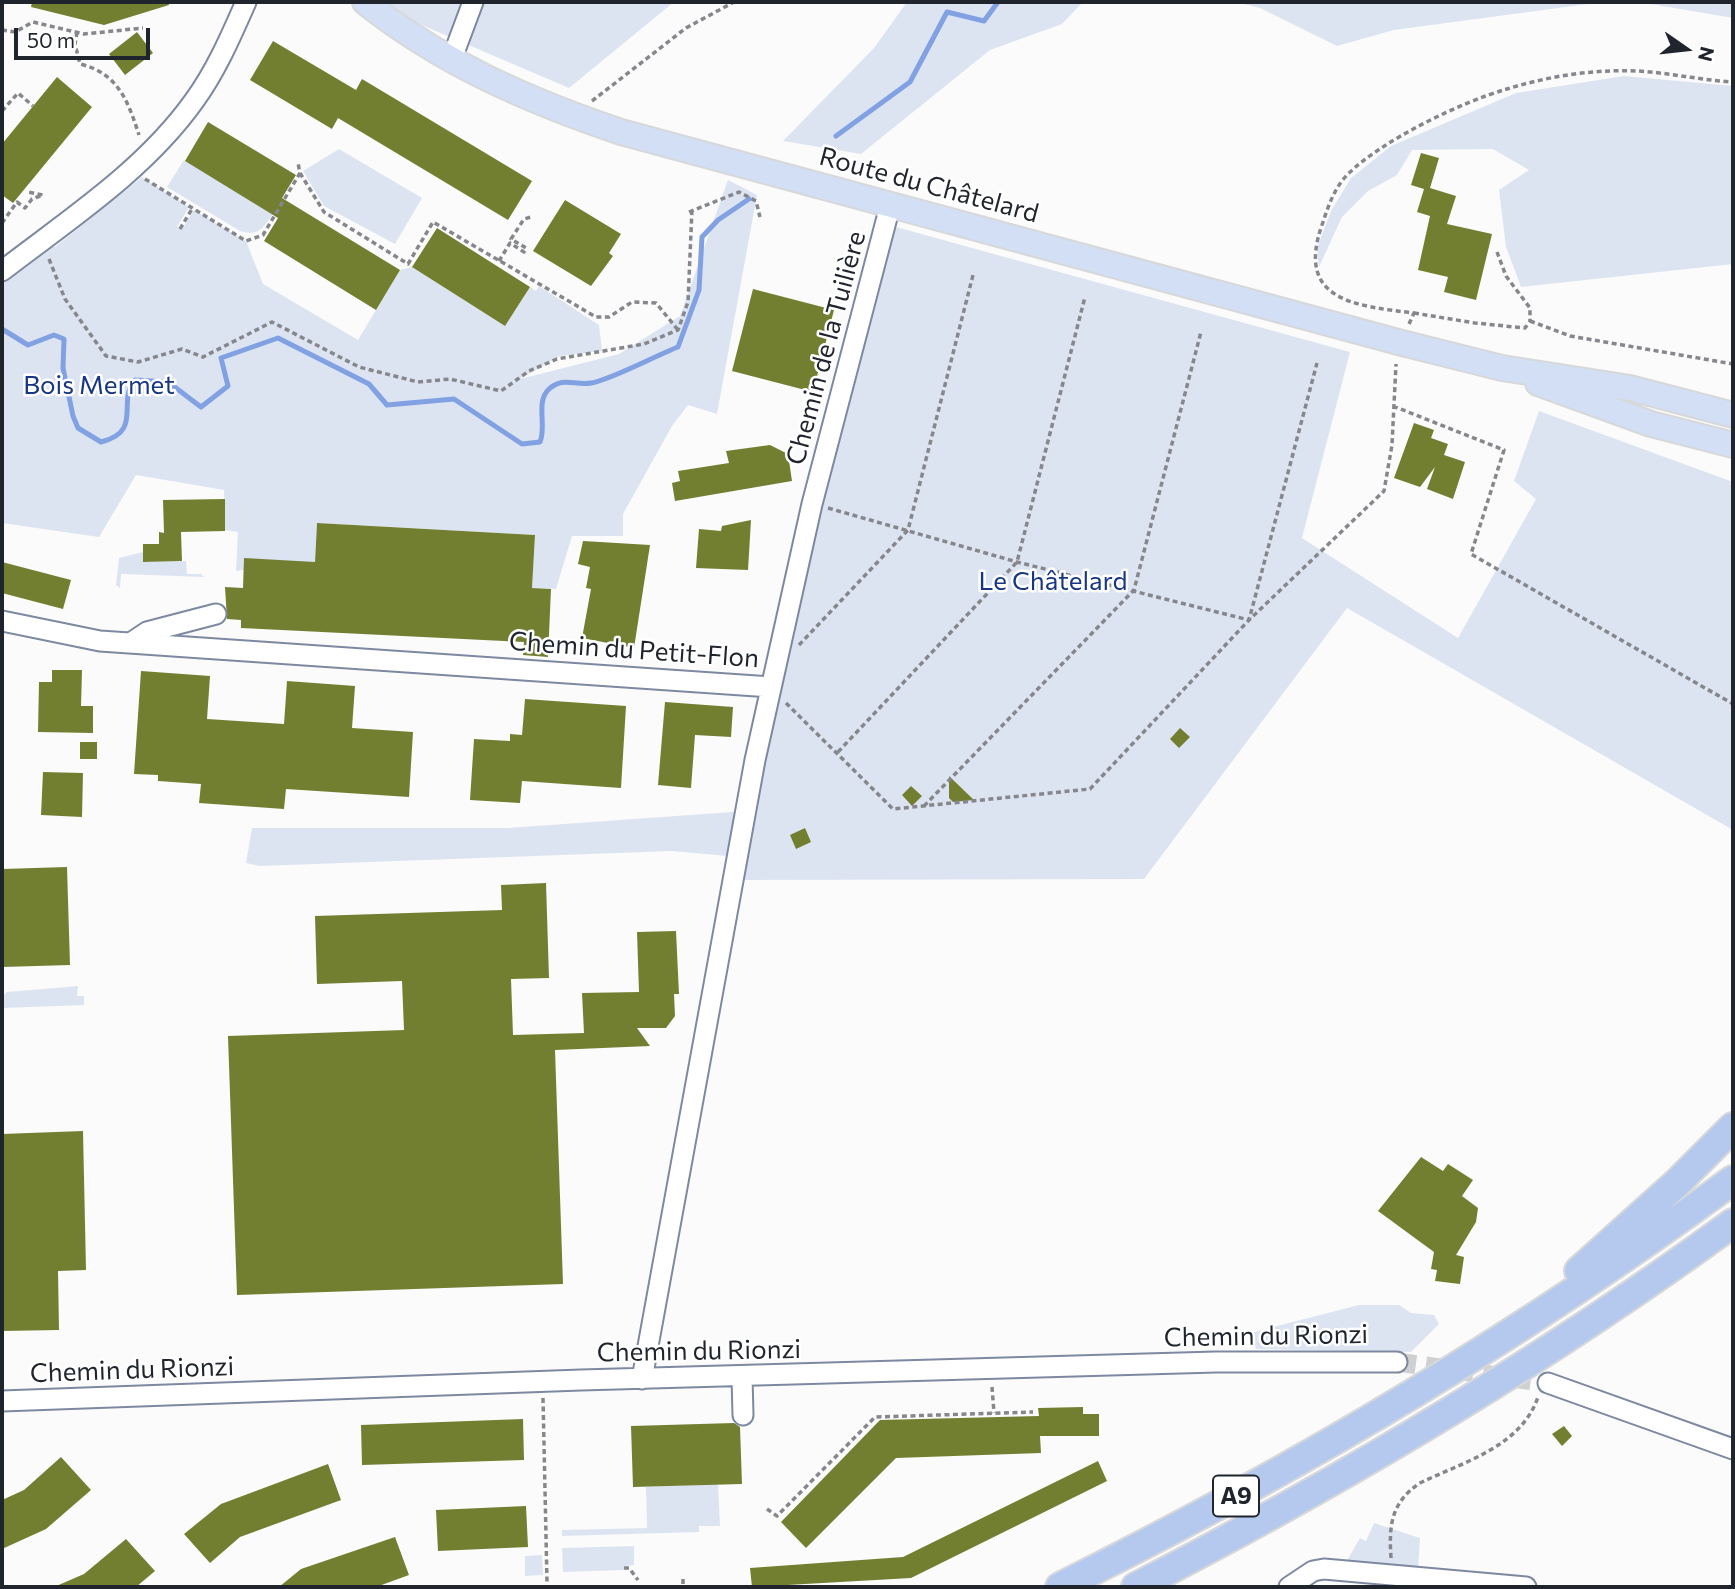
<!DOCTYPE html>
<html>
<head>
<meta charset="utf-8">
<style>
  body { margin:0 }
  #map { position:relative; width:1735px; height:1589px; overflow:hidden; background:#fbfbfb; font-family:Commissioner,sans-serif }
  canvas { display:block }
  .frame { position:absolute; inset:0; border:4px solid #1f242d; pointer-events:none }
  .north { position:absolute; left:1651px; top:14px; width:70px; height:70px; -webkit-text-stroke:5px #fff; paint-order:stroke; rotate:104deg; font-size:19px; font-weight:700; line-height:28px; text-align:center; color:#1f242d }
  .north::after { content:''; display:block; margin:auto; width:24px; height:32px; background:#1f242d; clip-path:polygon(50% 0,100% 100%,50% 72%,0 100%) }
  .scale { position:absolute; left:14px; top:28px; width:136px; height:32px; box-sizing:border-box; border:4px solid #1f242d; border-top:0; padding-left:9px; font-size:21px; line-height:24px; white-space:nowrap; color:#1f242d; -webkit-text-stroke:5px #fff; paint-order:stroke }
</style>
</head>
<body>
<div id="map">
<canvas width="1735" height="1589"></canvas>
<div class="frame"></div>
<div class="north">N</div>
<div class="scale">50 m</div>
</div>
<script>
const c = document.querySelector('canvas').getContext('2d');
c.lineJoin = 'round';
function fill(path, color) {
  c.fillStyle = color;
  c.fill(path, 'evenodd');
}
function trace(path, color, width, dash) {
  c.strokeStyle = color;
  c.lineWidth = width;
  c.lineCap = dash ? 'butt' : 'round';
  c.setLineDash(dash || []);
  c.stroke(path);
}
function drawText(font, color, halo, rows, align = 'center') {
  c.font = font + ' Commissioner,sans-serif';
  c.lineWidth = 5;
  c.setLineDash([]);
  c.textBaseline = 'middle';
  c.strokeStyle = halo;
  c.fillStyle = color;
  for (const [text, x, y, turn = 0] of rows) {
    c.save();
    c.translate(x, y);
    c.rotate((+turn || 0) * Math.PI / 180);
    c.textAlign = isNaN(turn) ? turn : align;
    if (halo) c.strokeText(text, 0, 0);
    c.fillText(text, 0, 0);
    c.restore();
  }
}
fill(new Path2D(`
  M 388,2 L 674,2 L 569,88 L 417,23 Z
  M 907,2 L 1083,2 L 1062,24 L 990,50 L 861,154 L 783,141 L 874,48 Z
  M 1236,2 L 1603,2 L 1394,30 L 1337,46 L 1260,8 Z
  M 1639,2 L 1733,2 L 1733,18 Z
  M 1624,76 L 1733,86 L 1733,264 L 1521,287 L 1506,247 L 1499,190 L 1529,170 L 1493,149 L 1412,150 L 1397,175 L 1368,191 L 1342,217 L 1319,267 L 1317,248 L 1331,211 L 1351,178 L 1391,146 L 1516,93 Z
  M 339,149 L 422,198 L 395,244 L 324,206 L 303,171 Z
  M 184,160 L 273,214 C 263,228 258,237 240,231 L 167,187 Z
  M 142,177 L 189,207 L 177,227 L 182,229 L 194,210 L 246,241 L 263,284 L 358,340 L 400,270 L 412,267 L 505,326 L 530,287 L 536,291 L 539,286 L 599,325 L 602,351 L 560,356 L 520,379 L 619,354 L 680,316 L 728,180 L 757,195 L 717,414 L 688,405 L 672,426 L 623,514 L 623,536 L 572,536 L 556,589 L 532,588 L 535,535 L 317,523 L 315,562 L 236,571 L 238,532 L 225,530 L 224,490 L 136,475 L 99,537 L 2,523 L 2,271 L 42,240 L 55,247 Z
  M 885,224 L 1350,352 L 1302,538 L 1458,638 L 1536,499 L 1514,481 L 1539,411 L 1733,482 L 1733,830 L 1347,608 L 1144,879 L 734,880 L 738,857 L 672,851 L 260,866 L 246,863 L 252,828 L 508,828 L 746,811 Z
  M 143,552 L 143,562 L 186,561 L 187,574 L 201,574 L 204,577 L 121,574 L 120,588 L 116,585 L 119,558 Z
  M 78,986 L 77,996 L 84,996 L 84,1005 L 2,1008 L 2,997 L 7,992 Z
  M 1359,1305 L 1399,1305 L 1411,1313 L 1434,1315 L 1439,1324 L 1411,1352 L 1256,1349 L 1250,1333 Z
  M 718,1484 L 720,1526 L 699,1526 L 699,1532 L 562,1536 L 562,1530 L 647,1528 L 646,1487 Z
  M 1374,1523 L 1420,1538 L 1418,1570 L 1345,1564 L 1360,1538 L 1366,1541 Z
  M 634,1546 L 634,1565 L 624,1566 L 624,1570 L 563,1572 L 562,1548 Z
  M 542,1555 L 543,1575 L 525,1576 L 525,1556 Z`), '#dde4f1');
trace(new Path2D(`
  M 836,136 L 910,82 L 947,12 L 984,21 L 998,2
  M 2,329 L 28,345 L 54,335 L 64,339 L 63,368 L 73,416 L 78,428 L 101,442 C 144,431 116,402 135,380 L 168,382 L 201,407 L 228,386 L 221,358 L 278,338 L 369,384 L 387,405 L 454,399 L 522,444 L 540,442 C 547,426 535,402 549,389 C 563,376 575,386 591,383 C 610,380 657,355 678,347 L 699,290 L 702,237 L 718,220 L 749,199`), '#81a1e3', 5);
fill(new Path2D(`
  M 32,2 L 168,2 L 169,5 L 104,25 L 31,7 Z
  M 137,32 L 153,53 L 125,75 L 109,54 Z
  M 273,41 L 356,90 L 362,79 L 532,181 L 508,220 L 338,118 L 332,129 L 250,80 Z
  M 57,77 L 92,107 L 13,203 L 2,195 L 2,144 Z
  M 208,122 L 296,175 L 282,198 L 400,270 L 376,310 L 264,241 L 278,218 L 185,161 Z
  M 1421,153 L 1439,158 L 1430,188 L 1456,196 L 1447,224 L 1492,234 L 1476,300 L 1444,292 L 1448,277 L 1418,270 L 1430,216 L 1417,212 L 1424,189 L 1411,185 Z
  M 565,200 L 621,234 L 609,253 L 613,256 L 591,286 L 533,251 Z
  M 437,228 L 530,287 L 505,326 L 412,267 Z
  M 753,289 L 834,310 L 813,392 L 732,371 Z
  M 1414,423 L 1434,430 L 1431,438 L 1448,444 L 1444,455 L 1465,462 L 1453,499 L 1427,489 L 1435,467 L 1420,487 L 1394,478 Z
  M 770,445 L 788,454 L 792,481 L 675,501 L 672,483 L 680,481 L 678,471 L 729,463 L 726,451 Z
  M 225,499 L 225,531 L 181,532 L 182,561 L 143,562 L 143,544 L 159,544 L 159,532 L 164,533 L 163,500 Z
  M 751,520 L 748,570 L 696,568 L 699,529 L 721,531 L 722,526 Z
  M 317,523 L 535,535 L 532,588 L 551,589 L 548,657 L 523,655 L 524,642 L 241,628 L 241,620 L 227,619 L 225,587 L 243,588 L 244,558 L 315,562 Z
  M 583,541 L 650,545 L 634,648 L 582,638 L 591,589 L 586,588 L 590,567 L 578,564 Z
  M 2,562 L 71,580 L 63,609 L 2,593 Z
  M 52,670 L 82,670 L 81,706 L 93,706 L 93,733 L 38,732 L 39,682 L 52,682 Z
  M 141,671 L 210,676 L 207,719 L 284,724 L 287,681 L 355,686 L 352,728 L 413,732 L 409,797 L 286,789 L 284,809 L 199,803 L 201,784 L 158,781 L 158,775 L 134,774 Z
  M 525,699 L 626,706 L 621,788 L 522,781 L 520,803 L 470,800 L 474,739 L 510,741 L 510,734 L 522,735 Z
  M 665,702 L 733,707 L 731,737 L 695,735 L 691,788 L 658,785 Z
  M 1180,728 L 1190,737 L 1179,748 L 1170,739 Z
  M 80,742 L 97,742 L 97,759 L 80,759 Z
  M 43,772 L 83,773 L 82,817 L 41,815 Z
  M 949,776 L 974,800 L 953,802 L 949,798 Z
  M 911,786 L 922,796 L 912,806 L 902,795 Z
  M 805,828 L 811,842 L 796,849 L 790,835 Z
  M 67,867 L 70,965 L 2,967 L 2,869 Z
  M 546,883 L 549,978 L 511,979 L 513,1035 L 584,1033 L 582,993 L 639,992 L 637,932 L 676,931 L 679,994 L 674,994 L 675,1016 L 666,1028 L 637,1028 L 650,1046 L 555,1050 L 563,1284 L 237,1295 L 228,1036 L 404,1030 L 402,981 L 317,984 L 315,916 L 502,910 L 501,885 Z
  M 83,1131 L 86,1270 L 58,1271 L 59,1330 L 2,1331 L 2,1134 Z
  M 1421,1157 L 1443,1171 L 1448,1164 L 1473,1180 L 1462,1196 L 1478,1208 L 1476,1222 L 1456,1255 L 1464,1257 L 1460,1284 L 1435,1281 L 1437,1270 L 1431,1269 L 1434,1252 L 1378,1211 Z
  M 1083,1407 L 1083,1414 L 1099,1414 L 1099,1436 L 1040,1436 L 1041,1453 L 896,1458 L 806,1548 L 781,1522 L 880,1420 L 1039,1416 L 1038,1408 Z
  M 523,1419 L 524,1460 L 362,1465 L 361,1425 Z
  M 734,1423 L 740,1427 L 742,1484 L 633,1487 L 631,1426 Z
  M 1564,1426 L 1572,1436 L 1562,1446 L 1552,1434 Z
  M 61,1457 L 91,1490 L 46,1529 L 2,1549 L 2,1500 L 24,1490 Z
  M 1098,1461 L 1107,1481 L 911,1578 L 752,1587 L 750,1568 L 903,1557 Z
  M 328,1464 L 341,1500 L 240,1537 L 210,1563 L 184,1534 L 221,1504 Z
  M 526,1506 L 528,1547 L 438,1551 L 436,1510 Z
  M 395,1537 L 409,1575 L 376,1587 L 279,1587 L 301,1569 Z
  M 126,1539 L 155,1571 L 136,1587 L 54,1587 L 84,1574 Z`), '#727f31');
trace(new Path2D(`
  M 1397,1362 L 1548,1383`), '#cfd0d2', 19, [19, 10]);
const minor = new Path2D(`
  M 451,61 L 473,2
  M 2,271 C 68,220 144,171 194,101 C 216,71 231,36 246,2
  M 2,621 L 100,641 L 771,687
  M 132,642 L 147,632 L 216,614
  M 742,1377 L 743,1415
  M 642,1379 L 755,760 L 812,504 L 890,206
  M 1548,1383 L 1733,1449
  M 2,1401 L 581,1380 L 1216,1362 L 1397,1362
  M 1289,1587 L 1313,1571 L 1324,1569 L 1526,1587`);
const major = new Path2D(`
  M 365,2 C 442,63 529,101 621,132 L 1402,343 L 1502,368 L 1630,388 L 1733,415
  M 1538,383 L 1651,424 L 1733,445`);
const highway = new Path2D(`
  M 1579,1271 L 1677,1183 L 1733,1127
  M 1060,1587 C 1296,1470 1521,1336 1733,1180
  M 1136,1587 C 1344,1480 1544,1361 1733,1223`);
trace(minor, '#7d89a1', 23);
trace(major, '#d7d8d9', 28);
trace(highway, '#d7d8d9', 32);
trace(new Path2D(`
  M 2,30 L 15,32 L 33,22 L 84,34 L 143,28
  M 77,32 L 75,44 L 80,64 C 118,73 128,101 139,135
  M 592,101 L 686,28 L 734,2
  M 2,111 L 18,93 L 33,106
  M 300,173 L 324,212 L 408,264 L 433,222 L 596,317 L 609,317 L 632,302 L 656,303 L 678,330
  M 145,179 L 246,241 L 263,235 L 300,173 L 298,163
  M 689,212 L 739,192 L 756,201 L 760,217
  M 2,223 L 17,202 L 25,208 L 32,199 L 43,195 L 28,192
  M 180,229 L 192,209
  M 1497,252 L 1506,276 L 1530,308 L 1530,321
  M 49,259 L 65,299 L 106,356 L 138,362 L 182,349 L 203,357 L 272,322 L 359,367 L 418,382 L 450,379 L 501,391 L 529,371 L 557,359 L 644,344 L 678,330 L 688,302 L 692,209
  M 499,261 L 510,243 L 524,252 L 526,248 L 511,239 L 524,219 L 531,217
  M 1414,313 L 1475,323 L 1525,328 L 1530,321
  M 1530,321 L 1570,336 L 1733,364
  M 1409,324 L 1414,313 C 1356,306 1295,301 1322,225 C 1328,207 1334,188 1348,174 C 1381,141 1461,102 1507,89 C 1549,76 1594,69 1638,71 C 1670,73 1701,80 1733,82
  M 1393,406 L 1504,450 L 1471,554 L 1733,704
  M 828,508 L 1017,562 L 1249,620 L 1317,363
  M 799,645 L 908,530 L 973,275
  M 786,703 L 893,809 L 1090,789 L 1249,620 L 1384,491 L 1392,445 L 1396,364
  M 838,752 L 1017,562 L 1085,297
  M 924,806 L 1134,590 L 1201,332
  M 992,1387 L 994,1413
  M 543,1398 L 547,1582
  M 767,1509 L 777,1516 L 875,1417 L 1033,1412
  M 1391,1558 C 1389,1527 1390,1503 1420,1483 C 1463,1462 1521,1447 1538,1397
  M 624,1568 L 629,1568 L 638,1580
  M 683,1579 L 683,1587`), '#85878c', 3.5, [5, 3.5]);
trace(minor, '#fff', 19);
trace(major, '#d3dff5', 24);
trace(highway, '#b5c9ef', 28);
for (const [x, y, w] of [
  [1236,1496,46]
]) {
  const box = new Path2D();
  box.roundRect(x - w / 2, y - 20.5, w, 41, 5);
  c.fillStyle = '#fff';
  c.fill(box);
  trace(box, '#1f242d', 2);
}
drawText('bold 24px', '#1f242d', null, [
  ["A9",1236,1496]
]);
drawText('26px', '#1f242d', '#fff', [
  ["Route du Châtelard",929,185,15],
  ["Chemin de la Tuilière",826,348,-75],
  ["Chemin du Petit-Flon",634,650,4],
  ["Chemin du Rionzi",1266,1336,-1],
  ["Chemin du Rionzi",699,1351,-1],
  ["Chemin du Rionzi",132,1370,-2]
]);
drawText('26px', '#183783', '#fff', [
  ["Bois Mermet",99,385],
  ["Le Châtelard",1053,581]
]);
</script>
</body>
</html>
